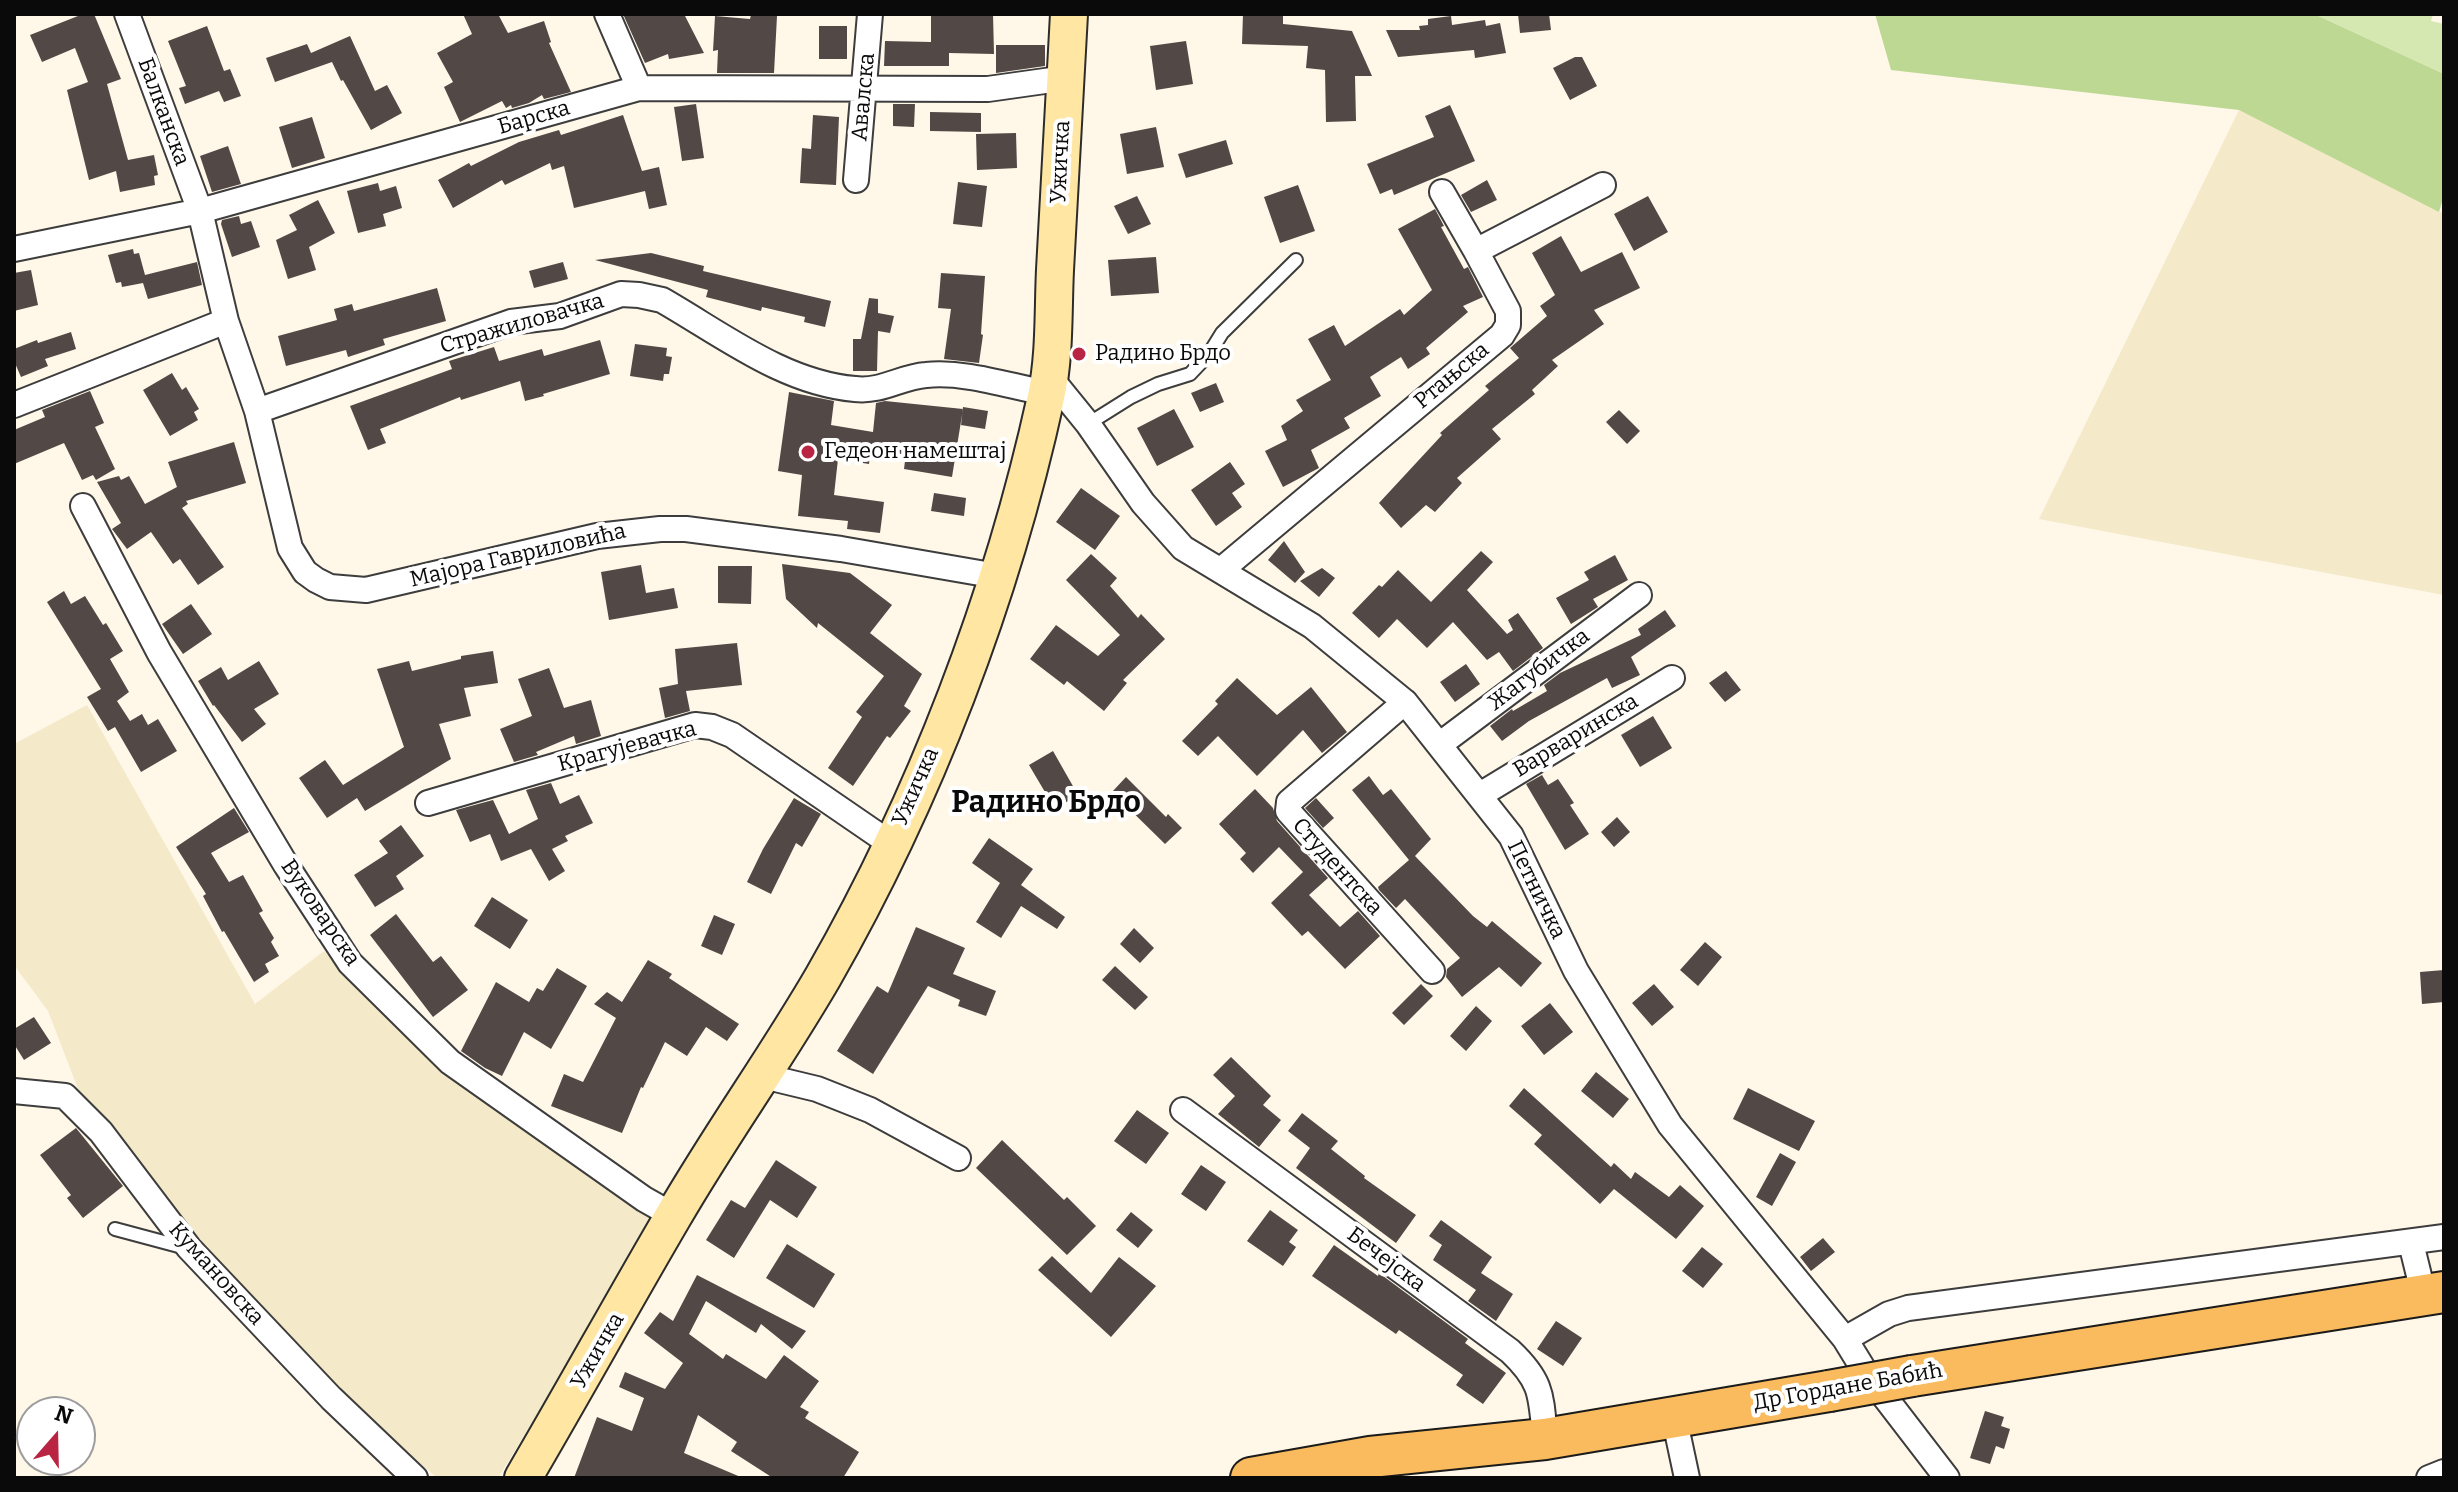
<!DOCTYPE html>
<html>
<head>
<meta charset="utf-8">
<style>
  body { margin:0 }
  #map { position:relative; width:2458px; height:1492px; overflow:hidden; background:#fff7e7; font-family:Bitter,serif }
  canvas { display:block }
  .frame { position:absolute; inset:0; border:16px solid #0a0a0a; pointer-events:none }
  .north { position:absolute; left:16px; top:1396px; width:80px; height:80px; box-sizing:border-box; background:#fff; border:2px solid #9d9d9d; border-radius:50%; rotate:20deg; font-size:22px; font-weight:700; line-height:32px; text-align:center; color:#0a0a0a }
  .north::after { content:''; display:block; margin:auto; width:28px; height:36px; background:#b82442; clip-path:polygon(50% 0,100% 100%,50% 72%,0 100%) }
</style>
</head>
<body>
<div id="map">
<canvas width="2458" height="1492"></canvas>
<div class="frame"></div>
<div class="north">N</div>
</div>
<script>
const c = document.querySelector('canvas').getContext('2d');
c.lineJoin = 'round';
function fill(path, color) {
  c.fillStyle = color;
  c.fill(path, 'evenodd');
}
function trace(path, color, width, dash) {
  c.strokeStyle = color;
  c.lineWidth = width;
  c.lineCap = dash ? 'butt' : 'round';
  c.setLineDash(dash || []);
  c.stroke(path);
}
function drawText(font, color, halo, rows, align = 'center') {
  c.font = font + ' Bitter,serif';
  c.lineWidth = 8;
  c.setLineDash([]);
  c.textBaseline = 'middle';
  c.strokeStyle = halo;
  c.fillStyle = color;
  for (const [text, x, y, turn = 0] of rows) {
    c.save();
    c.translate(x, y);
    c.rotate((+turn || 0) * Math.PI / 180);
    c.textAlign = isNaN(turn) ? turn : align;
    if (halo) c.strokeText(text, 0, 0);
    c.fillText(text, 0, 0);
    c.restore();
  }
}
fill(new Path2D(`
  M 2239,110 L 2444,214 L 2444,595 L 2039,519 Z
  M 87,705 L 255,1004 L 324,951 L 441,1072 L 658,1218 L 498,1478 L 437,1478 L 344,1396 L 195,1240 L 80,1094 L 48,1011 L 14,965 L 14,744 Z`), '#f4e9c8');
fill(new Path2D(`
  M 2314,14 L 2433,14 L 2431,21 L 2444,24 L 2444,74 Z`), '#d6e8b2');
fill(new Path2D(`
  M 1875,14 L 2314,14 L 2444,74 L 2444,195 L 2439,212 L 2239,110 L 1891,70 Z`), '#bcd892');
fill(new Path2D(`
  M 83,14 L 94,14 L 121,79 L 107,84 L 128,160 L 154,155 L 158,175 L 154,176 L 155,185 L 120,192 L 116,171 L 89,180 L 67,90 L 88,82 L 75,48 L 42,62 L 30,35 Z
  M 463,14 L 498,14 L 508,33 L 544,21 L 551,42 L 549,43 L 571,92 L 544,99 L 542,95 L 529,103 L 512,108 L 511,105 L 506,108 L 502,101 L 460,122 L 444,87 L 453,82 L 437,53 L 472,34 Z
  M 623,14 L 684,14 L 704,53 L 669,59 L 668,54 L 645,63 Z
  M 931,14 L 993,14 L 994,54 L 949,53 L 949,66 L 884,66 L 885,41 L 931,42 Z
  M 1243,14 L 1283,14 L 1283,24 L 1352,31 L 1372,76 L 1355,76 L 1356,121 L 1326,122 L 1325,70 L 1306,68 L 1308,46 L 1242,44 Z
  M 1518,14 L 1549,14 L 1551,30 L 1520,33 Z
  M 751,15 L 777,16 L 774,73 L 717,73 L 718,50 L 713,51 L 715,16 L 750,19 Z
  M 1451,16 L 1452,25 L 1485,20 L 1486,26 L 1500,23 L 1506,53 L 1475,58 L 1474,50 L 1398,57 L 1386,30 L 1420,30 L 1419,26 L 1428,25 L 1428,19 Z
  M 207,26 L 224,71 L 230,69 L 241,96 L 224,102 L 219,91 L 185,104 L 179,88 L 186,86 L 168,41 Z
  M 819,26 L 847,26 L 847,59 L 819,59 Z
  M 350,36 L 375,91 L 387,85 L 402,113 L 371,130 L 343,80 L 341,81 L 332,62 L 275,82 L 266,58 L 307,44 L 311,53 Z
  M 1186,41 L 1193,84 L 1156,90 L 1150,46 Z
  M 996,45 L 1045,45 L 1045,66 L 996,73 Z
  M 1575,57 L 1582,57 L 1597,86 L 1570,100 L 1553,68 Z
  M 696,104 L 704,158 L 682,161 L 674,107 Z
  M 893,104 L 915,104 L 914,127 L 893,126 Z
  M 1450,105 L 1475,161 L 1394,195 L 1392,189 L 1380,194 L 1367,164 L 1434,137 L 1425,116 Z
  M 930,112 L 981,113 L 981,132 L 930,131 Z
  M 623,115 L 642,171 L 659,167 L 667,205 L 649,209 L 645,191 L 574,208 L 564,166 L 552,170 L 550,163 L 505,185 L 502,180 L 453,208 L 438,180 L 469,163 L 471,166 L 519,142 L 559,130 L 561,135 Z
  M 813,115 L 839,117 L 836,185 L 800,183 L 802,148 L 811,149 Z
  M 312,117 L 325,158 L 292,168 L 279,127 Z
  M 1156,127 L 1164,167 L 1127,174 L 1120,134 Z
  M 1016,133 L 1017,168 L 977,170 L 976,134 Z
  M 1226,140 L 1233,164 L 1186,178 L 1178,154 Z
  M 228,146 L 241,184 L 212,192 L 200,156 Z
  M 1487,180 L 1497,200 L 1471,212 L 1461,195 Z
  M 958,182 L 987,186 L 982,227 L 953,224 Z
  M 378,183 L 380,191 L 396,186 L 402,208 L 383,214 L 386,226 L 358,233 L 347,191 Z
  M 1298,185 L 1315,231 L 1280,243 L 1264,197 Z
  M 1137,196 L 1151,224 L 1128,234 L 1114,206 Z
  M 1648,196 L 1668,232 L 1634,251 L 1614,214 Z
  M 318,200 L 335,233 L 309,247 L 316,270 L 288,279 L 276,240 L 297,230 L 289,215 Z
  M 1435,209 L 1444,226 L 1441,227 L 1464,269 L 1468,267 L 1483,297 L 1463,306 L 1468,312 L 1426,348 L 1430,354 L 1408,369 L 1401,357 L 1370,377 L 1381,396 L 1344,418 L 1350,428 L 1311,450 L 1319,468 L 1283,487 L 1265,451 L 1287,440 L 1281,426 L 1303,411 L 1296,400 L 1331,380 L 1308,339 L 1334,325 L 1345,346 L 1400,309 L 1404,315 L 1432,290 L 1398,229 Z
  M 239,216 L 241,224 L 251,221 L 260,247 L 232,257 L 221,224 L 222,220 Z
  M 1561,236 L 1581,272 L 1622,252 L 1640,288 L 1594,310 L 1604,324 L 1552,360 L 1558,366 L 1532,390 L 1535,394 L 1492,429 L 1501,439 L 1457,478 L 1462,483 L 1435,512 L 1426,505 L 1401,528 L 1379,503 L 1442,435 L 1440,433 L 1489,390 L 1485,386 L 1519,358 L 1510,348 L 1547,316 L 1540,306 L 1555,295 L 1532,253 Z
  M 133,249 L 134,254 L 139,253 L 145,275 L 197,262 L 202,285 L 148,299 L 143,283 L 122,287 L 121,282 L 116,283 L 108,255 Z
  M 651,253 L 704,266 L 703,271 L 831,301 L 825,327 L 804,322 L 805,317 L 762,307 L 761,311 L 706,297 L 708,290 L 595,260 Z
  M 1156,257 L 1159,293 L 1111,296 L 1108,260 Z
  M 563,262 L 568,279 L 534,288 L 529,271 Z
  M 31,270 L 38,305 L 14,311 L 14,273 Z
  M 941,273 L 985,276 L 981,334 L 983,335 L 979,363 L 944,359 L 951,309 L 938,308 Z
  M 437,288 L 446,321 L 383,339 L 385,345 L 348,357 L 346,350 L 286,366 L 278,336 L 337,320 L 334,309 L 352,304 L 354,311 Z
  M 869,298 L 878,299 L 878,313 L 894,316 L 890,333 L 878,331 L 877,371 L 853,371 L 853,339 L 861,339 Z
  M 71,332 L 76,349 L 45,359 L 48,366 L 21,377 L 14,361 L 14,349 L 37,340 L 38,343 Z
  M 600,340 L 610,374 L 543,394 L 544,396 L 525,401 L 520,381 L 461,400 L 460,397 L 380,429 L 386,443 L 368,450 L 350,406 L 452,369 L 449,361 L 494,347 L 499,361 L 542,349 L 544,356 Z
  M 635,344 L 667,348 L 666,356 L 672,357 L 669,374 L 664,374 L 663,381 L 630,376 Z
  M 172,373 L 182,390 L 186,387 L 199,409 L 194,412 L 198,420 L 170,436 L 143,390 Z
  M 1216,383 L 1224,402 L 1200,412 L 1191,393 Z
  M 90,391 L 104,423 L 95,427 L 115,469 L 96,480 L 93,475 L 82,480 L 64,443 L 14,464 L 14,430 L 45,417 L 42,410 Z
  M 789,392 L 834,401 L 831,425 L 873,432 L 876,403 L 885,401 L 963,409 L 952,477 L 904,469 L 905,461 L 870,455 L 869,464 L 838,459 L 834,495 L 884,502 L 880,533 L 847,529 L 848,521 L 798,516 L 802,475 L 778,471 Z
  M 963,407 L 988,411 L 985,429 L 961,425 Z
  M 1174,409 L 1194,447 L 1157,466 L 1137,428 Z
  M 1619,410 L 1640,431 L 1627,444 L 1606,422 Z
  M 234,442 L 246,483 L 186,501 L 188,504 L 182,508 L 224,567 L 198,585 L 180,559 L 173,564 L 151,532 L 127,549 L 112,529 L 121,523 L 97,482 L 119,476 L 121,480 L 129,476 L 145,504 L 177,487 L 168,462 Z
  M 1230,462 L 1245,484 L 1232,493 L 1242,507 L 1216,526 L 1191,490 Z
  M 1081,488 L 1120,516 L 1095,550 L 1056,522 Z
  M 934,493 L 966,498 L 964,516 L 931,511 Z
  M 1284,541 L 1305,572 L 1295,583 L 1268,560 Z
  M 1481,551 L 1493,562 L 1467,590 L 1507,634 L 1513,630 L 1508,620 L 1518,613 L 1543,648 L 1513,671 L 1499,652 L 1487,660 L 1453,622 L 1427,648 L 1397,619 L 1379,638 L 1352,613 L 1379,585 L 1382,587 L 1398,570 L 1431,602 Z
  M 1091,554 L 1117,578 L 1110,586 L 1138,618 L 1141,614 L 1165,639 L 1123,680 L 1127,683 L 1104,711 L 1067,681 L 1064,685 L 1030,659 L 1056,625 L 1098,656 L 1120,635 L 1066,580 Z
  M 1615,555 L 1628,580 L 1593,599 L 1598,607 L 1571,624 L 1556,598 L 1589,580 L 1584,572 Z
  M 782,564 L 850,573 L 892,605 L 870,633 L 922,674 L 904,706 L 911,711 L 890,738 L 887,736 L 853,786 L 828,768 L 862,717 L 856,712 L 884,676 L 818,623 L 817,628 L 786,599 Z
  M 641,565 L 646,593 L 674,588 L 678,608 L 609,620 L 601,572 Z
  M 718,566 L 752,566 L 751,604 L 718,603 Z
  M 1322,568 L 1335,578 L 1319,597 L 1300,581 Z
  M 64,591 L 71,604 L 85,596 L 103,625 L 106,623 L 123,651 L 110,659 L 129,692 L 117,701 L 130,721 L 142,714 L 148,725 L 158,719 L 177,751 L 141,772 L 115,727 L 108,731 L 87,697 L 101,689 L 47,602 Z
  M 191,604 L 212,634 L 183,654 L 162,624 Z
  M 1665,610 L 1676,626 L 1631,657 L 1640,675 L 1612,688 L 1607,678 L 1529,721 L 1502,741 L 1490,726 L 1512,709 L 1513,711 L 1547,691 L 1544,685 L 1560,673 L 1641,635 L 1638,629 Z
  M 737,643 L 742,685 L 686,691 L 690,711 L 665,718 L 659,688 L 678,684 L 675,649 Z
  M 493,651 L 498,683 L 464,688 L 471,716 L 439,724 L 451,759 L 365,811 L 357,798 L 327,818 L 299,778 L 325,760 L 343,785 L 404,747 L 377,669 L 409,661 L 412,671 L 461,659 L 461,656 Z
  M 259,661 L 279,694 L 254,709 L 266,724 L 242,742 L 214,705 L 213,706 L 198,681 L 221,667 L 228,680 Z
  M 1466,664 L 1480,684 L 1455,702 L 1440,682 Z
  M 549,668 L 564,708 L 591,700 L 601,736 L 576,744 L 574,736 L 536,752 L 538,755 L 514,762 L 500,729 L 532,716 L 518,679 Z
  M 1726,671 L 1741,690 L 1725,702 L 1709,683 Z
  M 1237,678 L 1277,715 L 1311,687 L 1347,732 L 1322,753 L 1303,730 L 1257,776 L 1218,736 L 1198,756 L 1182,741 L 1218,704 L 1215,701 Z
  M 1653,716 L 1672,748 L 1640,767 L 1621,735 Z
  M 1053,751 L 1078,795 L 1055,809 L 1029,765 Z
  M 1542,775 L 1548,785 L 1558,779 L 1574,803 L 1570,805 L 1589,834 L 1565,850 L 1526,784 Z
  M 1369,776 L 1383,795 L 1391,789 L 1431,839 L 1415,856 L 1473,916 L 1487,927 L 1492,921 L 1542,963 L 1521,987 L 1499,967 L 1462,997 L 1446,977 L 1447,969 L 1460,958 L 1405,899 L 1396,908 L 1379,890 L 1378,887 L 1409,860 L 1352,790 Z
  M 1126,777 L 1166,817 L 1168,814 L 1182,828 L 1165,844 L 1112,792 Z
  M 551,783 L 560,804 L 579,795 L 593,823 L 565,836 L 568,841 L 552,849 L 565,871 L 549,881 L 531,849 L 501,861 L 490,834 L 470,842 L 456,810 L 493,800 L 509,834 L 538,819 L 526,790 Z
  M 1255,789 L 1273,808 L 1277,821 L 1328,878 L 1309,895 L 1340,927 L 1358,911 L 1380,936 L 1345,969 L 1308,931 L 1302,936 L 1271,903 L 1303,872 L 1279,847 L 1253,873 L 1240,859 L 1246,853 L 1219,824 Z
  M 794,798 L 821,814 L 802,847 L 796,843 L 771,894 L 747,882 L 763,849 Z
  M 1316,798 L 1334,818 L 1323,828 L 1305,808 Z
  M 234,808 L 249,832 L 211,853 L 229,882 L 243,875 L 263,911 L 259,913 L 274,938 L 271,942 L 279,956 L 265,964 L 269,972 L 254,982 L 224,931 L 222,932 L 203,896 L 206,894 L 176,847 Z
  M 1617,817 L 1630,832 L 1614,847 L 1601,832 Z
  M 401,825 L 424,856 L 396,876 L 404,889 L 375,907 L 354,875 L 388,853 L 379,841 Z
  M 989,838 L 1033,869 L 1021,885 L 1065,917 L 1057,929 L 1021,906 L 1001,938 L 976,922 L 1000,883 L 972,863 Z
  M 492,897 L 528,920 L 510,949 L 474,926 Z
  M 396,914 L 433,962 L 441,956 L 468,990 L 433,1017 L 370,935 Z
  M 714,915 L 735,924 L 722,955 L 701,946 Z
  M 916,927 L 965,948 L 953,974 L 996,991 L 986,1016 L 958,1006 L 960,1000 L 928,986 L 873,1074 L 837,1051 L 877,986 L 888,993 Z
  M 1134,928 L 1154,948 L 1140,963 L 1120,944 Z
  M 1705,942 L 1722,957 L 1698,986 L 1680,970 Z
  M 648,960 L 672,974 L 669,978 L 739,1024 L 727,1041 L 706,1027 L 687,1056 L 665,1042 L 643,1088 L 641,1087 L 622,1133 L 551,1106 L 564,1074 L 583,1082 L 616,1018 L 594,1004 L 607,992 L 622,1002 Z
  M 1115,966 L 1148,997 L 1135,1010 L 1102,980 Z
  M 557,968 L 587,986 L 551,1049 L 524,1032 L 502,1076 L 485,1068 L 461,1051 L 496,982 L 529,1002 L 537,988 L 543,991 Z
  M 2444,970 L 2444,1002 L 2422,1004 L 2420,972 Z
  M 1421,984 L 1433,996 L 1404,1025 L 1392,1013 Z
  M 1654,984 L 1674,1007 L 1652,1026 L 1632,1003 Z
  M 1550,1003 L 1573,1032 L 1544,1055 L 1521,1026 Z
  M 1476,1006 L 1492,1021 L 1466,1051 L 1450,1036 Z
  M 34,1017 L 51,1043 L 24,1060 L 14,1044 L 14,1029 Z
  M 1231,1057 L 1271,1096 L 1263,1105 L 1281,1120 L 1259,1147 L 1218,1114 L 1235,1096 L 1213,1075 Z
  M 1596,1072 L 1629,1099 L 1613,1118 L 1581,1091 Z
  M 1524,1088 L 1611,1167 L 1614,1163 L 1631,1179 L 1635,1172 L 1669,1197 L 1680,1185 L 1704,1206 L 1676,1239 L 1614,1189 L 1600,1204 L 1534,1144 L 1542,1135 L 1509,1106 Z
  M 1748,1088 L 1815,1121 L 1799,1151 L 1733,1119 Z
  M 1137,1110 L 1169,1133 L 1146,1164 L 1114,1141 Z
  M 1302,1113 L 1338,1141 L 1331,1149 L 1365,1176 L 1364,1178 L 1416,1215 L 1396,1243 L 1296,1168 L 1310,1148 L 1288,1131 Z
  M 76,1128 L 123,1186 L 83,1218 L 67,1198 L 71,1195 L 40,1155 Z
  M 1002,1140 L 1064,1200 L 1067,1197 L 1096,1226 L 1067,1255 L 976,1168 Z
  M 1780,1153 L 1796,1162 L 1772,1206 L 1756,1197 Z
  M 776,1160 L 817,1187 L 797,1218 L 770,1200 L 734,1258 L 706,1240 L 731,1200 L 745,1208 Z
  M 1201,1165 L 1226,1182 L 1206,1211 L 1181,1194 Z
  M 1270,1210 L 1298,1230 L 1289,1242 L 1296,1247 L 1283,1266 L 1247,1241 Z
  M 1131,1212 L 1153,1230 L 1138,1248 L 1116,1230 Z
  M 1441,1220 L 1492,1257 L 1481,1273 L 1513,1294 L 1496,1321 L 1468,1301 L 1476,1290 L 1433,1260 L 1442,1245 L 1429,1236 Z
  M 1823,1238 L 1835,1252 L 1811,1271 L 1800,1257 Z
  M 787,1244 L 835,1274 L 814,1308 L 766,1278 Z
  M 1334,1245 L 1378,1276 L 1379,1273 L 1468,1339 L 1465,1343 L 1506,1373 L 1483,1404 L 1456,1385 L 1463,1375 L 1399,1330 L 1396,1334 L 1312,1276 Z
  M 1702,1247 L 1723,1264 L 1703,1288 L 1682,1271 Z
  M 1052,1256 L 1091,1293 L 1119,1257 L 1156,1286 L 1111,1337 L 1038,1270 Z
  M 697,1275 L 806,1331 L 792,1349 L 761,1324 L 756,1333 L 706,1301 L 689,1334 L 723,1359 L 726,1354 L 766,1379 L 784,1355 L 819,1381 L 800,1407 L 809,1412 L 805,1418 L 859,1452 L 843,1478 L 773,1478 L 731,1451 L 737,1442 L 698,1415 L 684,1453 L 743,1478 L 574,1478 L 597,1417 L 632,1431 L 644,1398 L 619,1387 L 625,1372 L 665,1389 L 683,1363 L 644,1333 L 660,1312 L 673,1321 Z
  M 1556,1321 L 1582,1338 L 1563,1366 L 1537,1349 Z
  M 1985,1411 L 2004,1417 L 2001,1426 L 2010,1429 L 2004,1449 L 1996,1446 L 1990,1464 L 1970,1458 Z`), '#524947');
const service = new Path2D(`
  M 1088,424 L 1131,397 L 1158,384 L 1190,374 L 1209,354 L 1222,333 L 1296,260
  M 115,1229 L 186,1248`);
const minor = new Path2D(`
  M 127,14 L 200,211 L 226,321 L 257,411 L 290,548 L 305,572 L 316,580 L 330,587 L 366,590 L 597,536 L 660,529 L 686,529 L 841,549 L 997,576
  M 607,14 L 639,88
  M 856,180 L 870,14
  M 1442,192 L 1476,251
  M 14,249 L 200,211 L 639,88 L 988,89 L 1066,78
  M 1049,376 L 1088,424 L 1143,503 L 1183,548 L 1312,626 L 1405,702 L 1511,836 L 1576,971 L 1670,1125 L 1845,1339 L 1864,1370 L 1947,1478
  M 14,405 L 226,321
  M 257,411 L 511,322 L 560,316 L 621,294 L 639,295 L 662,300 C 723,335 784,383 855,389 C 883,392 900,377 926,375 C 966,371 1008,386 1047,393
  M 83,506 L 159,652 L 286,865 L 350,963 L 450,1062 L 644,1199 L 674,1216
  M 1221,570 L 1502,335 L 1508,325 L 1508,311 L 1476,251 L 1603,185
  M 1405,702 L 1289,802 L 1288,811 L 1432,971
  M 1439,745 L 1639,595
  M 1480,795 L 1672,678
  M 428,803 L 695,725 L 712,727 L 732,735 L 891,844
  M 763,1076 L 817,1089 L 870,1110 L 958,1158
  M 14,1091 L 65,1096 L 101,1132 L 189,1248 L 331,1398 L 415,1478
  M 1183,1110 L 1510,1351 C 1543,1382 1541,1396 1545,1439
  M 2411,1243 L 2424,1296
  M 1845,1339 L 1889,1314 L 1908,1308 L 2444,1237
  M 1674,1417 L 1687,1478
  M 2429,1478 L 2444,1472`);
const secondary = new Path2D(`
  M 523,1478 C 574,1391 623,1302 674,1215 C 721,1134 776,1058 823,977 C 925,799 1002,598 1046,397 C 1055,356 1053,311 1055,270 C 1060,184 1065,99 1069,14`);
const primary = new Path2D(`
  M 1912,1376 L 2444,1292
  M 1251,1478 L 1370,1457 L 1545,1439 L 1829,1391`);
trace(service, '#3d3d3d', 16);
trace(minor, '#3d3d3d', 28);
trace(secondary, '#2c2c2c', 40);
trace(primary, '#1b1b1b', 44);
trace(service, '#fff', 12);
trace(minor, '#fff', 24);
trace(secondary, '#ffe6a2', 36);
trace(primary, '#f9bb5e', 40);
const primaryBridge = new Path2D(`
  M 1829,1391 L 1912,1376`);
trace(primaryBridge, '#1b1b1b', 44, []);
trace(primaryBridge, '#f9bb5e', 40);
for (const [x, y, r, color] of [
  [1079,354,8,"#b82442"],
  [808,452,8,"#b82442"]
]) {
  const dot = new Path2D();
  dot.arc(x, y, r, 0, 2 * Math.PI);
  c.fillStyle = color;
  c.fill(dot);
  trace(dot, '#fff', 3);
}
drawText('22px', '#0a0a0a', '#fff', [
  ["Авалска",864,97,-85],
  ["Балканска",163,112,70],
  ["Барска",534,118,-16],
  ["Ужичка",1061,162,-87],
  ["Стражиловачка",522,324,-16],
  ["Ртањска",1452,376,-40],
  ["Мајора Гавриловића",518,556,-13],
  ["Жагубичка",1539,670,-37],
  ["Варваринска",1576,736,-31],
  ["Крагујевачка",627,747,-15],
  ["Ужичка",916,787,-66],
  ["Студентска",1337,867,48],
  ["Петничка",1536,890,64],
  ["Вуковарска",320,913,56],
  ["Бечејска",1386,1260,37],
  ["Кумановска",216,1274,48],
  ["Ужичка",598,1351,-60],
  ["Др Гордане Бабић",1848,1387,-10]
]);
drawText('22px', '#0a0a0a', '#fff', [
  ["Радино Брдо",1095,354],
  ["Гедеон намештај",824,452]
], 'left');
drawText('bold 30px', '#0a0a0a', '#fff', [
  ["Радино Брдо",1046,804]
]);
</script>
</body>
</html>
